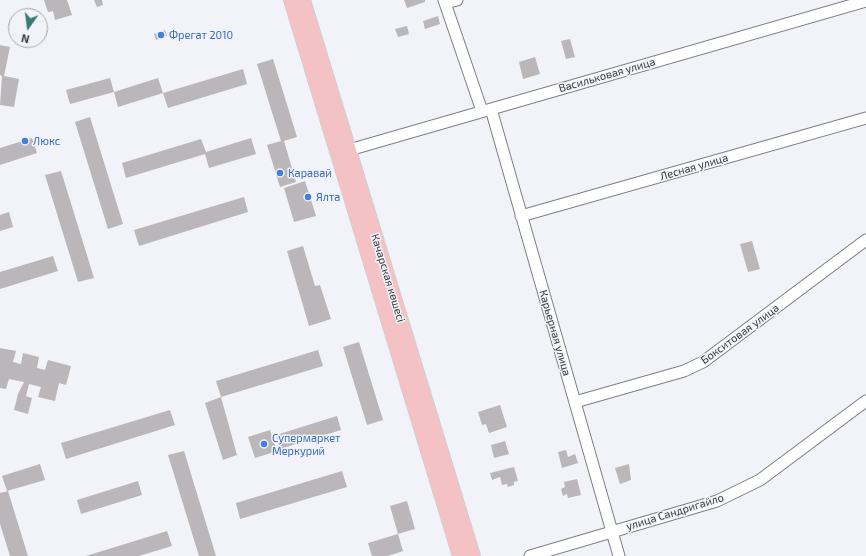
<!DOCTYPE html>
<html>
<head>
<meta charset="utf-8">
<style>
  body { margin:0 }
  #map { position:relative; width:866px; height:556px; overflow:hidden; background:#f1f3f8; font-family:"Exo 2",sans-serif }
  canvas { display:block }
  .north { position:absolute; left:8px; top:8px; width:40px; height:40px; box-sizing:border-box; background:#f1f3f8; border:1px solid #a7a9ac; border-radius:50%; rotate:194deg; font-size:11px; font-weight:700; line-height:16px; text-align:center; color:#38393a }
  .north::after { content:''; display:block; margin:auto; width:14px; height:18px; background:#347b74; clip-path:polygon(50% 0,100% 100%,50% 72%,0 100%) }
</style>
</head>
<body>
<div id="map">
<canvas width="866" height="556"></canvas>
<div class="north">N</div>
</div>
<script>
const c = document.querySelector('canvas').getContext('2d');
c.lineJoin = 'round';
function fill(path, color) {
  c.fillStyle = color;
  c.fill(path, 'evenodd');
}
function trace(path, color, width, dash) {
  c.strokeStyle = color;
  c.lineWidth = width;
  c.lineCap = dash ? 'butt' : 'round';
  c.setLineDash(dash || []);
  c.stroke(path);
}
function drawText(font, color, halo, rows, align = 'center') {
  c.font = font + ' "Exo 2",sans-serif';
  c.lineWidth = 3;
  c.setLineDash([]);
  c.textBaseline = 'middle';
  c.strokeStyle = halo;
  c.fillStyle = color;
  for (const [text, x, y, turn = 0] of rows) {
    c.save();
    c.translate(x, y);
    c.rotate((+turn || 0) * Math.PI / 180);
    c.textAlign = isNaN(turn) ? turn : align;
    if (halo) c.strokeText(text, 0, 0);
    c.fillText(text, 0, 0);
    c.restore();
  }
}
fill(new Path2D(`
  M 44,0 L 67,0 L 72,15 L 55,20 L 53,11 L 48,12 Z
  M 94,0 L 102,0 L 103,5 L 97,7 Z
  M 404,0 L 425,0 L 425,2 L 407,8 Z
  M 438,16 L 440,24 L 425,29 L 423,21 Z
  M 407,26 L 409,34 L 398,37 L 395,29 Z
  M 165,30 L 167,36 L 156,40 L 154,34 Z
  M 570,39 L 575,57 L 566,59 L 561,41 Z
  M 0,45 L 10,47 L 4,76 L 19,79 L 14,107 L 0,105 L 2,76 L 0,75 Z
  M 535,57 L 540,74 L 523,79 L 519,62 Z
  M 273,59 L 297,137 L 284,141 L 296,182 L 280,187 L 267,145 L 281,141 L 257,64 Z
  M 243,69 L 247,84 L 168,108 L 163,93 Z
  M 110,78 L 114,92 L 70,104 L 66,90 Z
  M 158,78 L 163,93 L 118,107 L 114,92 Z
  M 90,117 L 123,224 L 108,229 L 75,122 Z
  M 32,138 L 37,153 L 0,165 L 0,148 Z
  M 251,138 L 256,154 L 209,168 L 205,154 L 126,178 L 122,163 L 201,139 L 206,152 Z
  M 61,171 L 94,278 L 78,282 L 45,175 Z
  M 305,181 L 316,216 L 294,222 L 284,188 Z
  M 244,197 L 248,212 L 139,246 L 134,230 Z
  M 9,212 L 13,227 L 0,231 L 0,215 Z
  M 752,241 L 760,269 L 748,272 L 740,244 Z
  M 303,246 L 315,286 L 320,285 L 331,319 L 309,326 L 287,251 Z
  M 53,256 L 58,271 L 0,289 L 0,272 Z
  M 359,342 L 383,420 L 367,425 L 343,347 Z
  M 0,348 L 16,351 L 13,362 L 21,364 L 23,353 L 39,357 L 37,368 L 45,370 L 48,360 L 71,366 L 66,385 L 59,383 L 55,401 L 38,397 L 41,387 L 29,384 L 26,396 L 32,398 L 28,414 L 14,410 L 18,394 L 24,382 L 9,379 L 6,389 L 0,388 Z
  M 318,350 L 323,366 L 221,397 L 216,381 Z
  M 221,397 L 237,455 L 223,460 L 205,403 Z
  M 500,405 L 507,427 L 489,433 L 486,424 L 482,425 L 478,412 Z
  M 170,410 L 175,425 L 66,459 L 61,443 Z
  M 337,416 L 341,430 L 280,449 L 276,435 Z
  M 270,430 L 277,451 L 255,458 L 248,437 Z
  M 505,441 L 509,454 L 494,458 L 491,445 Z
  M 566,450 L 568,457 L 575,454 L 578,463 L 562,468 L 558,452 Z
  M 184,451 L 216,556 L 199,556 L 168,455 Z
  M 40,464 L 45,480 L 7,491 L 2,476 Z
  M 629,464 L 631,480 L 620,484 L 615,468 Z
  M 514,467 L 518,481 L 514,482 L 514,485 L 508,487 L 507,484 L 502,485 L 500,477 L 492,480 L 490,473 Z
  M 342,471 L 347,487 L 240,519 L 236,503 Z
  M 577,479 L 581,495 L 568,498 L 567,494 L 563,496 L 561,489 L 565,487 L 564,482 Z
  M 138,481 L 142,495 L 81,514 L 77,500 Z
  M 8,491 L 28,556 L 10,556 L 0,524 L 0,493 Z
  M 407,501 L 415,529 L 398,534 L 390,506 Z
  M 167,531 L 172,546 L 139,556 L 86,556 Z
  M 398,534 L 403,551 L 388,556 L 372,556 L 368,543 Z`), '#bab6ba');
const minor = new Path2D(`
  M 444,0 L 482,111
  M 445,3 L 457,0
  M 491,109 L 619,556
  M 349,150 L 866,1
  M 521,216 L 866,118
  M 575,402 L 684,371 L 703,362 L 866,240
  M 530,556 L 717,501 L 760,480 L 866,401`);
const major = new Path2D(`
  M 291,0 L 460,556
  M 303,0 L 473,556`);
trace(minor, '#7d7f83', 13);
trace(major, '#cfcfd0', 16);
trace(minor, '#fff', 11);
trace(major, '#f4c2c5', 14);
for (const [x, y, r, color] of [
  [161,35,4,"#3f7fe0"],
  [25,141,4,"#3f7fe0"],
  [280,173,4,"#3f7fe0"],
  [308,197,4,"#3f7fe0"],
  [264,444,4,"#3f7fe0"]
]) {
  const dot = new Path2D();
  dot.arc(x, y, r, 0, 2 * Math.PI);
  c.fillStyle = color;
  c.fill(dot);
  trace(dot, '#f1f3f8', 1.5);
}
drawText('11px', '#366cbe', '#f1f3f8', [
  ["Фрегат 2010",169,35],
  ["Люкс",33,141],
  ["Каравай",288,173],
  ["Ялта",316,197],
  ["Супермаркет",272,438],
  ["Меркурий",272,451]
], 'left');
drawText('11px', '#38393a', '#f1f3f8', [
  ["Васильковая улица",607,75,-16],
  ["Лесная улица",694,167,-16],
  ["Качарская көшесі",388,278,73],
  ["Карьерная улица",555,333,74],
  ["Бокситовая улица",740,334,-36],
  ["улица Сандригайло",675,512,-17]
]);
</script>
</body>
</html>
